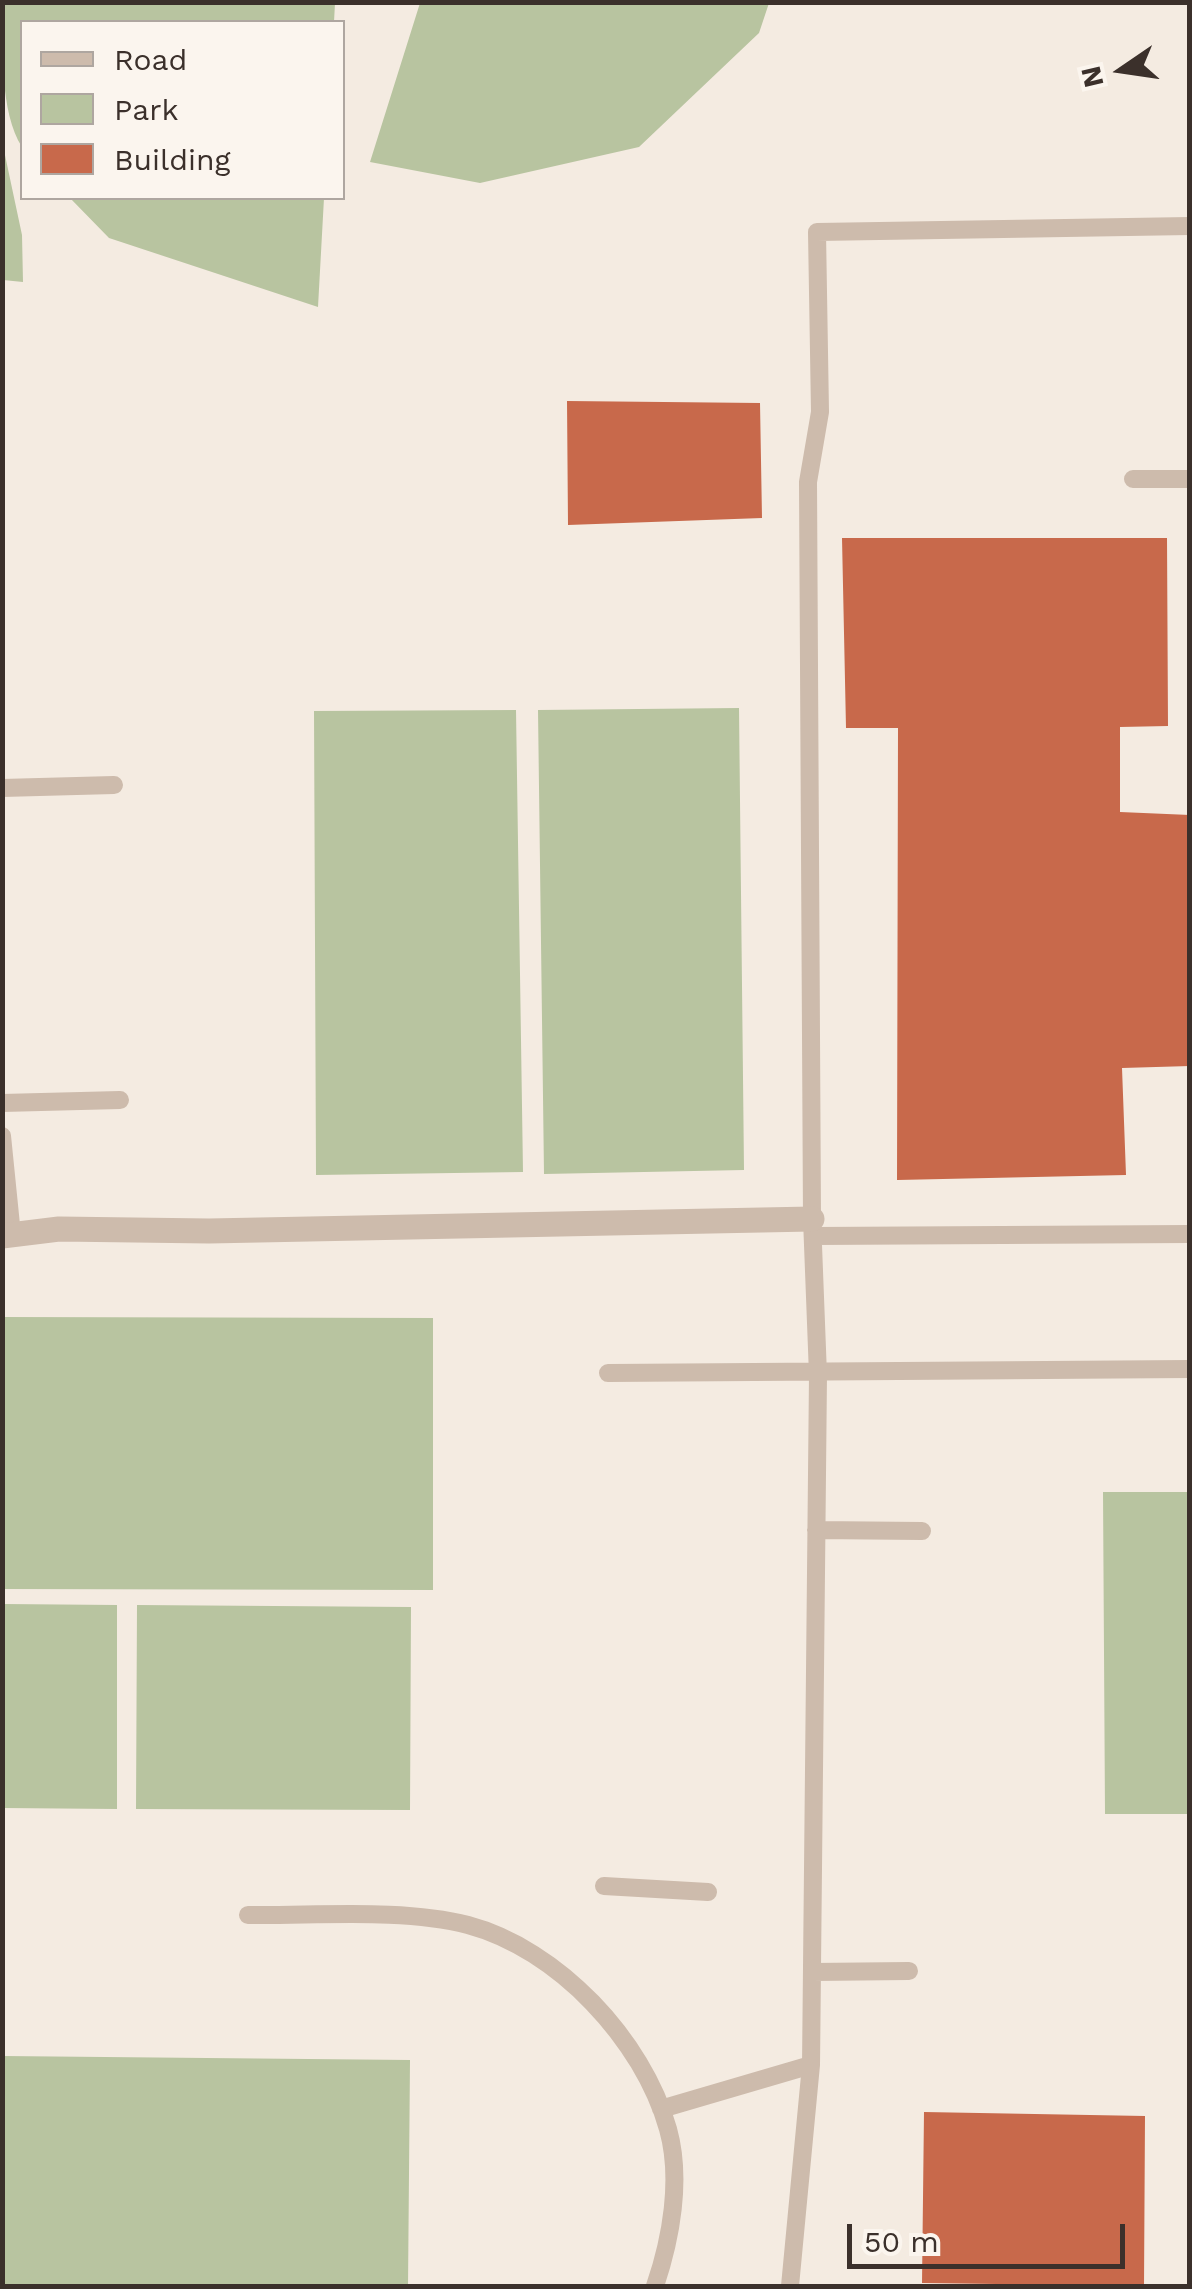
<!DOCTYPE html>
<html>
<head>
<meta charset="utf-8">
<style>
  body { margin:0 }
  #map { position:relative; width:1192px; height:2289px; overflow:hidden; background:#f4ebe1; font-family:"Work Sans",sans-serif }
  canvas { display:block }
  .frame { position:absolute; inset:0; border:5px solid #3b302b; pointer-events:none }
  .legend { position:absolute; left:20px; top:20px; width:325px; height:180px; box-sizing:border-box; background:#fbf5ee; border:2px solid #aea6a0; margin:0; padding:12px 18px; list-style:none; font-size:30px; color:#3b302b }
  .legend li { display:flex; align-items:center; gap:20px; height:50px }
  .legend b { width:50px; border:2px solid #aea6a0 }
  .north { position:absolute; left:1072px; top:20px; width:100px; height:100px; -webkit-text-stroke:8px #fbf5ee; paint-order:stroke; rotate:257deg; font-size:28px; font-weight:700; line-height:40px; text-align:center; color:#3b302b }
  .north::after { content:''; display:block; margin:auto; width:35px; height:45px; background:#3b302b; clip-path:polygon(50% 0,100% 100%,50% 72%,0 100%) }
  .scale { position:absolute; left:847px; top:2224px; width:278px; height:45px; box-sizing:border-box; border:5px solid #3b302b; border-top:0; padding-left:12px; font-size:30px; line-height:35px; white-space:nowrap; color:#3b302b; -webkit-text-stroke:8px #fbf5ee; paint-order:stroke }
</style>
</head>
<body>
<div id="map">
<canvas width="1192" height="2289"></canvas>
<div class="frame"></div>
<ul class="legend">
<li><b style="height:12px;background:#cdbbac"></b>Road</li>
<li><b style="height:28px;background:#b8c4a0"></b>Park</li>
<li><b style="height:28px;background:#c8694b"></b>Building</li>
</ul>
<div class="north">N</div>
<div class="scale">50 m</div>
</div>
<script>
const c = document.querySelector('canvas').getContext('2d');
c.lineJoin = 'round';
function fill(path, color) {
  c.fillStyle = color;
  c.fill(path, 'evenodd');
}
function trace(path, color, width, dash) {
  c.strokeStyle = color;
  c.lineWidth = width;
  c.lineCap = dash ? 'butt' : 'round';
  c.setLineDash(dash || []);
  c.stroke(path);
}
fill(new Path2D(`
  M 2,3 L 3,2 L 335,3 L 334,22 L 22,22 L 22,147 C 0,113 2,46 2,3 Z
  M 420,3 L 420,2 L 769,3 L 759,33 L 639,147 L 480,183 L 370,162 Z
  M 2,141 L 22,235 L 23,282 L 3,280 Z
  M 70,198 L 324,198 L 318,307 L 109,238 Z
  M 739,708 L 744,1170 L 544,1174 L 538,710 Z
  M 516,710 L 523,1172 L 316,1175 L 314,711 Z
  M 3,1317 L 433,1318 L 433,1590 L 3,1589 Z
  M 1189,1492 L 1189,1814 L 1105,1814 L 1103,1492 Z
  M 3,1604 L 117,1605 L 117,1809 L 3,1808 Z
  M 137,1605 L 411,1607 L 410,1810 L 136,1809 Z
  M 3,2056 L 410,2060 L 408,2286 L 3,2286 Z`), '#b8c4a0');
fill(new Path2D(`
  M 567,401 L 760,403 L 762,518 L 568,525 Z
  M 842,538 L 1167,538 L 1168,726 L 1120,727 L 1120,812 L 1190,815 L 1190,1066 L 1122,1068 L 1126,1175 L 897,1180 L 898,728 L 846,728 Z
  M 924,2112 L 1145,2116 L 1144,2286 L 922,2283 Z`), '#c8694b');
trace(new Path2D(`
  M 1133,479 L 1190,479
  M 2,788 L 114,785
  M 2,1103 L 120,1100
  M 2,1136 L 12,1235
  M 814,1236 L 1190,1234
  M 608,1373 L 1190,1369
  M 816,1530 L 922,1531
  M 604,1886 L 708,1892
  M 248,1915 C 316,1916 403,1908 468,1925 C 558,1949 643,2040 668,2129 C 682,2179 671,2239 655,2286
  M 812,1972 L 909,1971
  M 661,2109 L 811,2065
  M 790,2286 L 811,2065 L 818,1375 L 812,1219 L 808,482 L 820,412 L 817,232 L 1190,226`), '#cdbbac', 18);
trace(new Path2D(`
  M 2,1236 L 59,1229 L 209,1231 L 812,1219`), '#cdbbac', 25);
</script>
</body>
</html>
